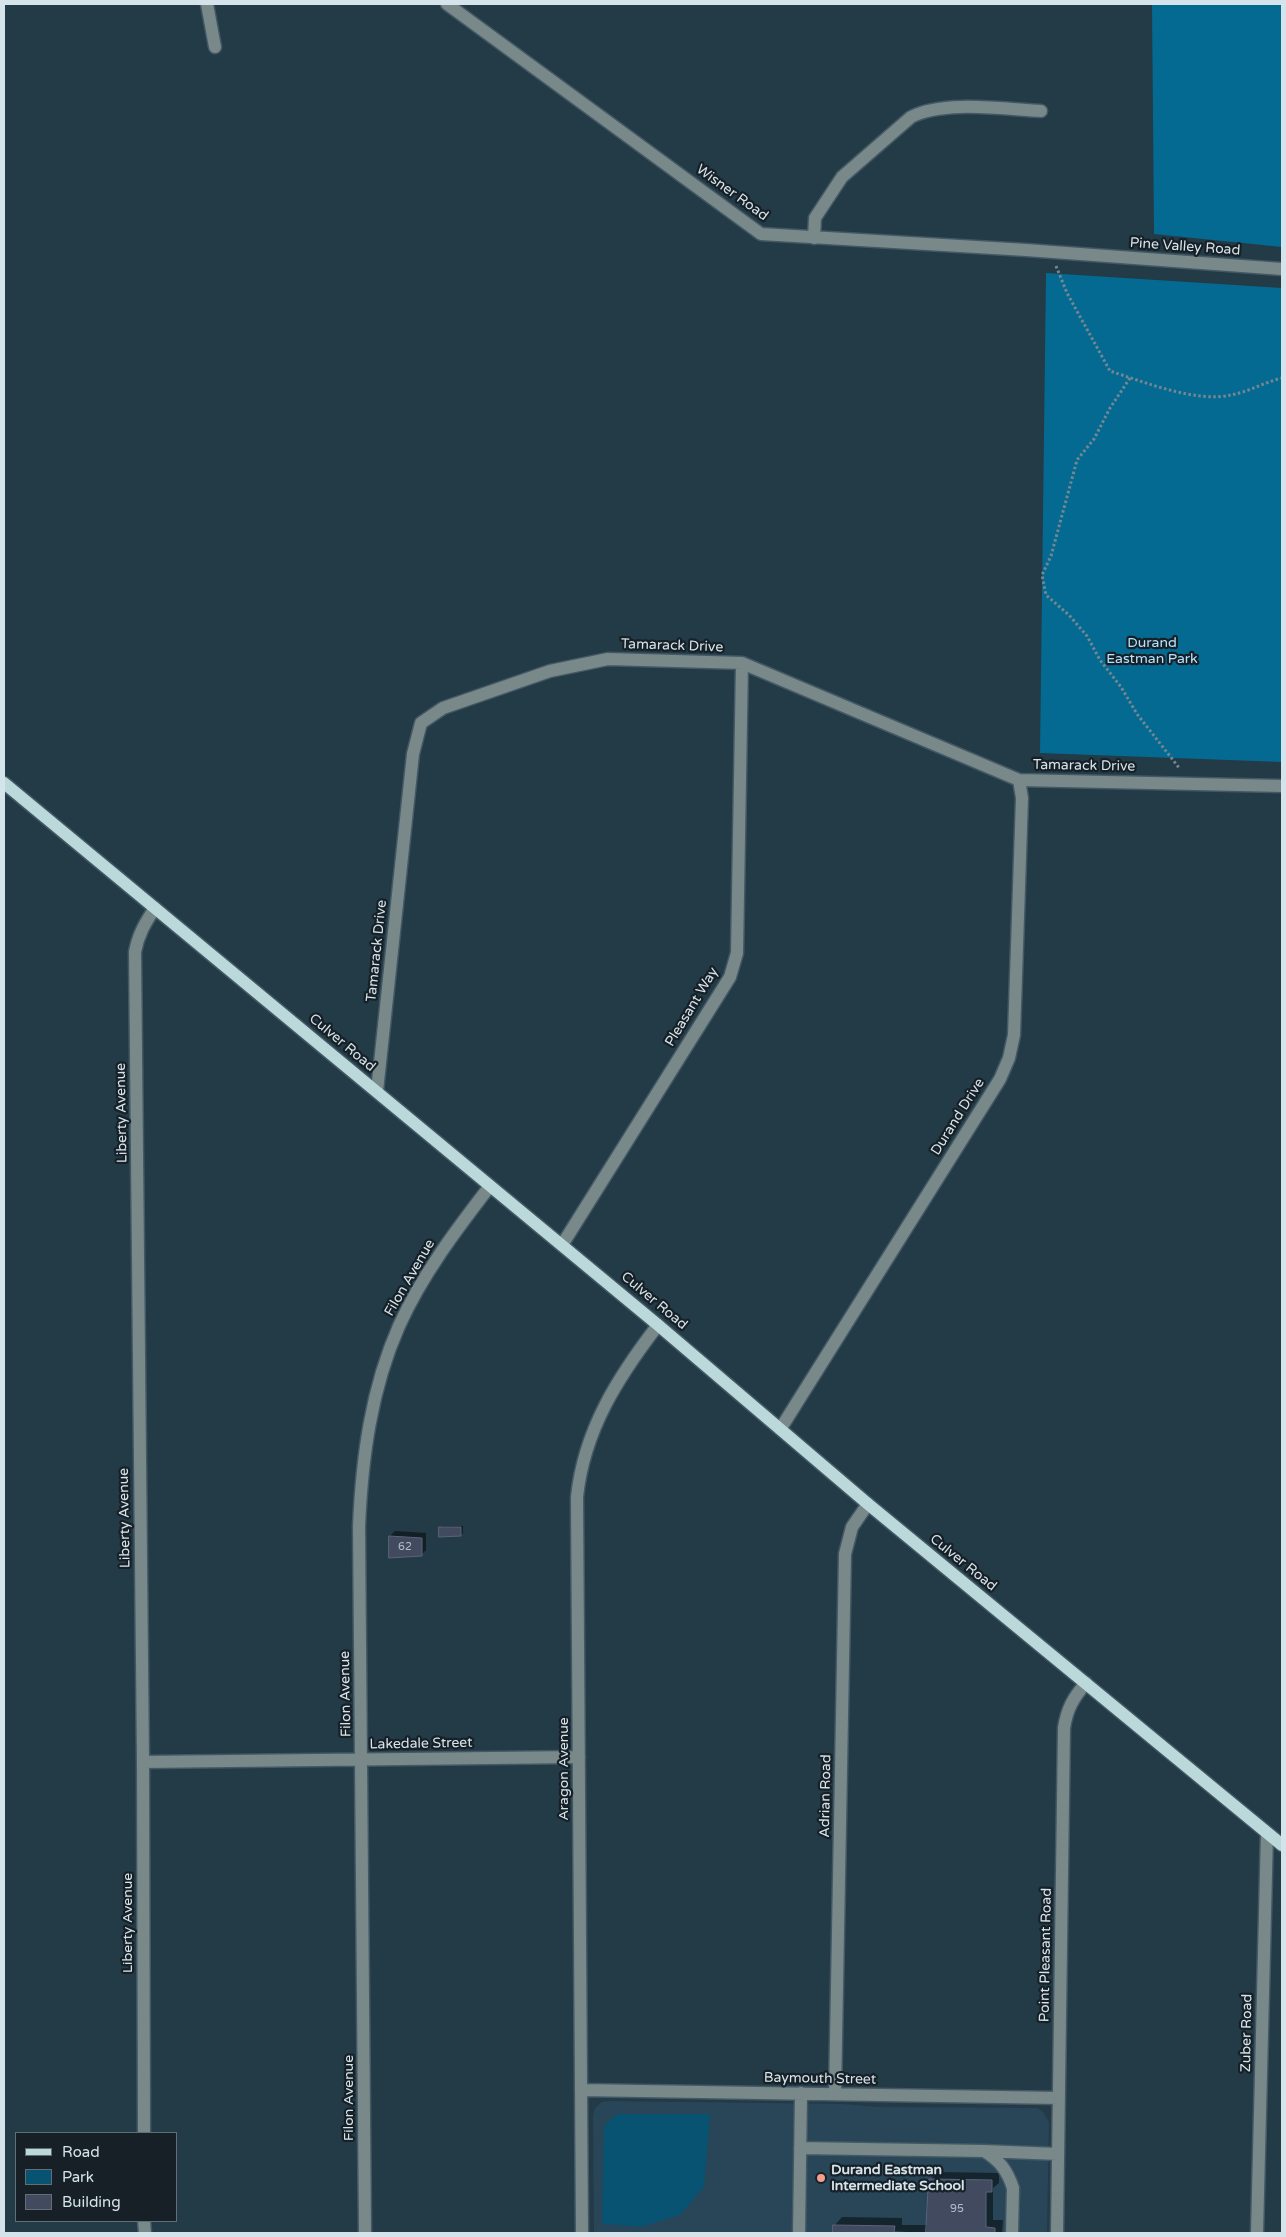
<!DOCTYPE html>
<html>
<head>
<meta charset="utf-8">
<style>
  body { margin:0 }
  #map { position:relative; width:1286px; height:2237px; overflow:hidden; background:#233a47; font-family:"Varela Round",sans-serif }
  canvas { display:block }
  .frame { position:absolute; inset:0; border:5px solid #d5e3eb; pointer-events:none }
  .legend { position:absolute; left:15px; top:2132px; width:162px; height:90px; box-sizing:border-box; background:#162026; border:1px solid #626e75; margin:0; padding:6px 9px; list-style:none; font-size:15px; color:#d5e3eb }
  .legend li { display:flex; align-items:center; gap:10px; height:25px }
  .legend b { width:25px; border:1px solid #626e75 }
</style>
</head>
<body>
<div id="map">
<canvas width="1286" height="2237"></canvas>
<div class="frame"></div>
<ul class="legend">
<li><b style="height:6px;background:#bbd8db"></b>Road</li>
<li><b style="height:14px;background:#085372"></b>Park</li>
<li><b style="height:14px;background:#414a5f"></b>Building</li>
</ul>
</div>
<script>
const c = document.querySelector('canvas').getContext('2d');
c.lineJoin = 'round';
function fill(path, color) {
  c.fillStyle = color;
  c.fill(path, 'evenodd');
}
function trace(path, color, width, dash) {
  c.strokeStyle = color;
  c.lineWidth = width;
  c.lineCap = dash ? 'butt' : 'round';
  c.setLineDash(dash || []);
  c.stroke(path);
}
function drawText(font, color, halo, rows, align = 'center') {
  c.font = font + ' "Varela Round",sans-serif';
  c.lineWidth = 4.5;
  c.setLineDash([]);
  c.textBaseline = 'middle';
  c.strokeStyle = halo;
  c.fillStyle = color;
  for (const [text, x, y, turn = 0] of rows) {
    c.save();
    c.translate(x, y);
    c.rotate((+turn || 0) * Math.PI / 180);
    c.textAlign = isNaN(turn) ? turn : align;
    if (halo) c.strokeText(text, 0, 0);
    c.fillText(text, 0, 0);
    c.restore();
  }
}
fill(new Path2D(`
  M 608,2101 L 843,2104 L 876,2107 L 1038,2108 L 1043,2112 L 1049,2122 L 1047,2233 L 594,2233 L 593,2116 L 595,2108 L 602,2102 Z`), '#284657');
fill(new Path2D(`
  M 617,2114 L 710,2114 L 704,2187 L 680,2215 L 641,2227 L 602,2224 L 604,2126 Z`), '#085372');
fill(new Path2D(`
  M 1152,4 L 1282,4 L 1282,247 L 1154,234 Z
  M 1046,273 L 1282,288 L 1282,762 L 1040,753 Z`), '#046a92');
fill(new Path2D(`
  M 442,1526 L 463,1526 L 463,1533 L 461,1535 L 440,1528 Z
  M 395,1531 L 426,1533 L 426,1550 L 421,1555 L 390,1536 Z
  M 938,2172 L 999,2173 L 999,2183 L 993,2188 L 993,2220 L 1003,2220 L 1002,2233 L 834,2233 L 835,2225 L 842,2217 L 902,2218 L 902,2225 L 928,2225 L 930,2180 Z`), '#0007');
const building = new Path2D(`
  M 439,1527 L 461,1527 L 461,1536 L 439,1537 Z
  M 389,1536 L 422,1538 L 422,1556 L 389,1558 Z
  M 929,2179 L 992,2180 L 992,2192 L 986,2192 L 986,2227 L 995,2228 L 995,2233 L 926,2233 Z
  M 833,2225 L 895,2226 L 894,2232 L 921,2233 L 833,2233 Z`);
fill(building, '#414a5f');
trace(building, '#5a647a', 1);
const minor = new Path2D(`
  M 207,4 L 215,47
  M 447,4 L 761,234 L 1026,250 L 1282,269
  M 814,238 L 815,218 L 842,177 L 911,117 C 943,100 1004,109 1041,111
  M 377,1091 L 413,754 L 421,723 L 443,708 L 550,671 L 608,659 L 742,663 L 1019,780 L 1282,786
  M 562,1245 L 730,977 L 737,953 L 742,663
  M 781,1428 L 1000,1079 L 1009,1058 L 1014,1035 L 1022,798 L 1019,780
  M 143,1762 L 579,1757
  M 581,2090 L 1059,2098
  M 835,2094 L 845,1554 L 852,1527 L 868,1504
  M 144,2133 L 143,1762 L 135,952 C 138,935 145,923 155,908
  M 800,2148 L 984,2151 L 1058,2154
  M 984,2151 C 1000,2161 1007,2170 1013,2188 L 1012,2233
  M 144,2221 L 145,2233
  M 365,2233 L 359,1526 C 362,1458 371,1389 399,1326 C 422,1275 456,1230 490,1186
  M 582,2233 L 577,1497 C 584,1430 618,1377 658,1325
  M 799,2233 L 801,2093
  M 1057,2233 L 1064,1728 C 1067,1709 1073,1698 1086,1683
  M 1257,2233 L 1267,1833`);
const major = new Path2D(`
  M 4,783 L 658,1325 L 868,1504 L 1282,1845`);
trace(minor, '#435865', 15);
trace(major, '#435865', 15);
trace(new Path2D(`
  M 1056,266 L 1067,293 L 1110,371 C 1144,382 1196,403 1231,395 C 1248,392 1265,382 1282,378
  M 1130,378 L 1110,408 L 1094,439 L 1077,460 L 1051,556 L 1042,575 L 1046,595 L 1069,615 L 1087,636 L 1100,660 L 1121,687 L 1137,714 L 1180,769`), '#748792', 3, [2.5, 2.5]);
trace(minor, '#798889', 12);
trace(major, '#bbd8db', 12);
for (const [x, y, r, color] of [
  [821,2178,5,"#f59d8e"]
]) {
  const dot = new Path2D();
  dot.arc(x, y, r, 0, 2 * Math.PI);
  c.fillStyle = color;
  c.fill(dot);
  trace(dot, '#162026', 2);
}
drawText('11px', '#b0bdc8', null, [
  ["62",405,1547],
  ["95",957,2209]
]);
drawText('14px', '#d5e3eb', '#162026', [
  ["Wisner Road",732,193,36],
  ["Pine Valley Road",1185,247,4],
  ["Tamarack Drive",672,646,2],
  ["Tamarack Drive",1084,766,1],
  ["Tamarack Drive",377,951,-84],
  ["Pleasant Way",692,1007,-59],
  ["Culver Road",342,1043,40],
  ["Liberty Avenue",122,1113,-91],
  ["Durand Drive",958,1117,-58],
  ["Filon Avenue",410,1278,-60],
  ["Culver Road",654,1301,40],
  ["Liberty Avenue",125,1518,-91],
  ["Culver Road",963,1563,39],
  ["Filon Avenue",346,1694,-91],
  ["Lakedale Street",421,1744,-1],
  ["Aragon Avenue",564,1769,-90],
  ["Adrian Road",826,1796,-89],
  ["Liberty Avenue",128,1923,-90],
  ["Point Pleasant Road",1046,1955,-89],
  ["Zuber Road",1247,2033,-89],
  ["Baymouth Street",820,2079,1],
  ["Filon Avenue",349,2098,-90]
]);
drawText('14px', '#b3e3ff', '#162026', [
  ["Durand",1152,643],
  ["Eastman Park",1152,659]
]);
drawText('bold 14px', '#d5e3eb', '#162026', [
  ["Durand Eastman",831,2170],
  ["Intermediate School",831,2186]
], 'left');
</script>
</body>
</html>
